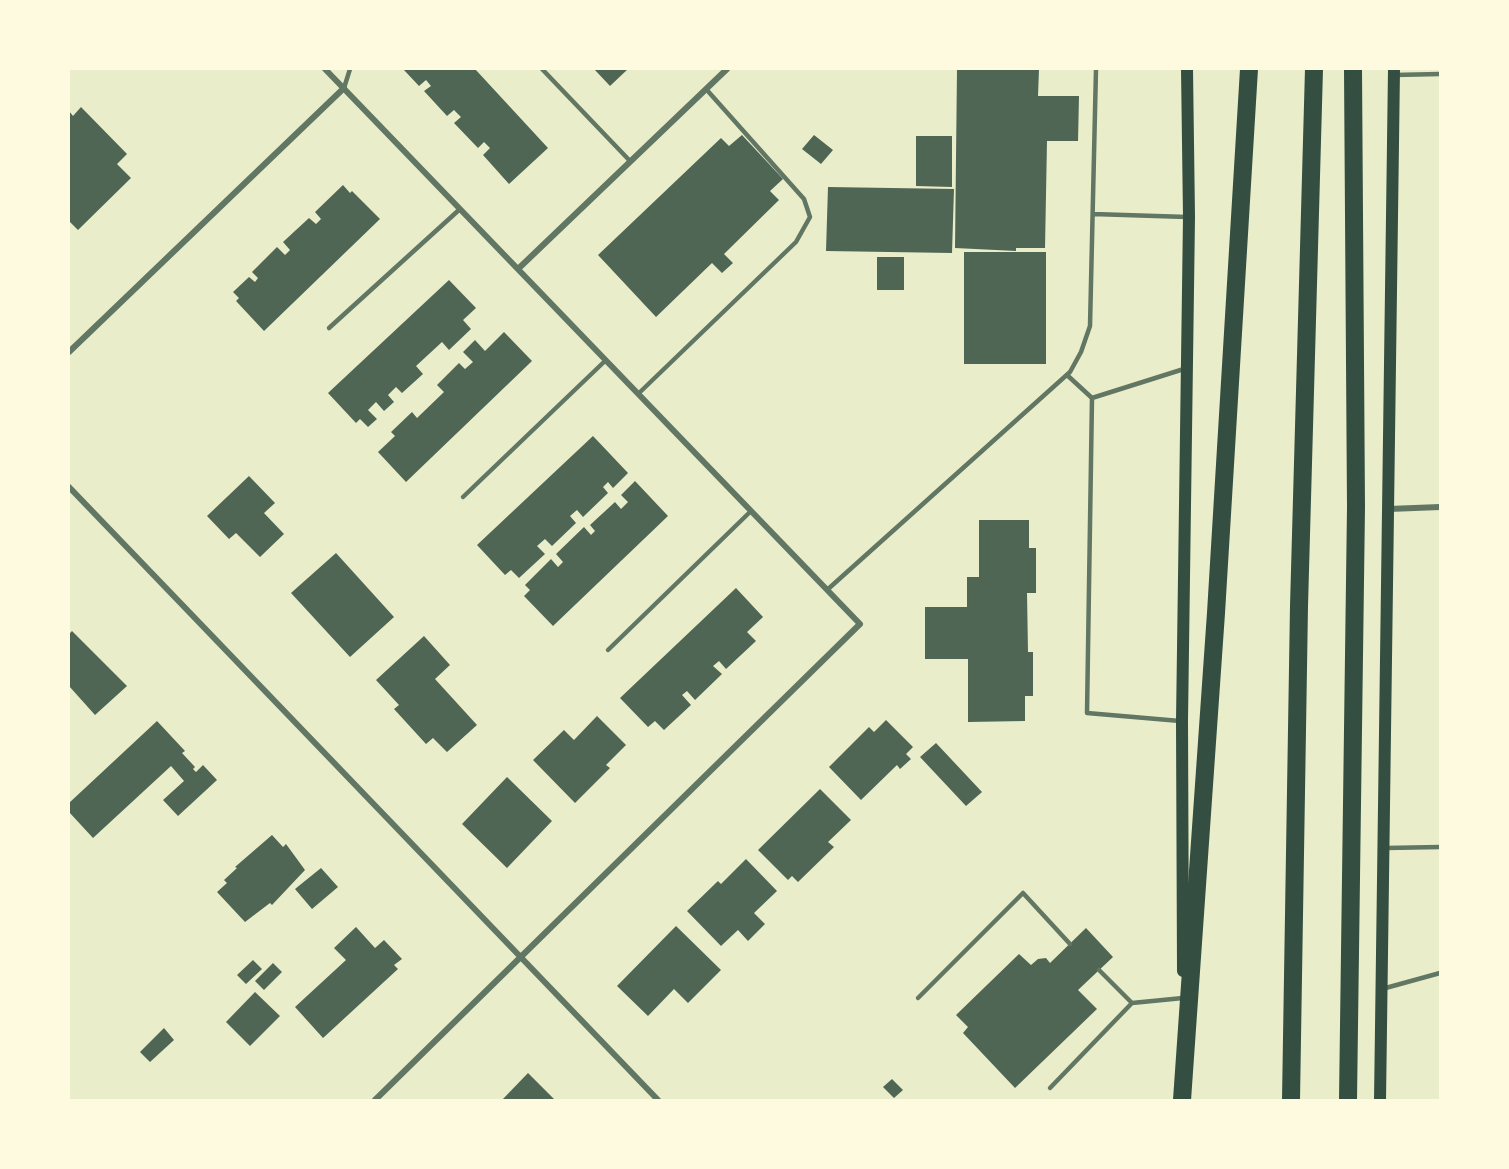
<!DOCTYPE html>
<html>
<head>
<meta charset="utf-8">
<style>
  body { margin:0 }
  #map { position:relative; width:1509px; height:1169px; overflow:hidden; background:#e9edc9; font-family:"Asap Condensed",sans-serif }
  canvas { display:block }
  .frame { position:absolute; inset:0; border:70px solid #fefae0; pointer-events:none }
</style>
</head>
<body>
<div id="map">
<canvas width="1509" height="1169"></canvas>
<div class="frame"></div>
</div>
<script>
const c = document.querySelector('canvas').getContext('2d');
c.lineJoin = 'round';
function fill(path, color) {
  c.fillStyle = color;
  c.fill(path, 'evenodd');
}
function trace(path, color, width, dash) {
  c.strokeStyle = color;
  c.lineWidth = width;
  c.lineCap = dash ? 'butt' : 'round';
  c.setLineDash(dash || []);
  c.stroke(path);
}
fill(new Path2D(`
  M 403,69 L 475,69 L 548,148 L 509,184 L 483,155 L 490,148 L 484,142 L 478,148 L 454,123 L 461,117 L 454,110 L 447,116 L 424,91 L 431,86 L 426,80 L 419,86 Z
  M 594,69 L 628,69 L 610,86 Z
  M 957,69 L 1039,69 L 1038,96 L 1079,96 L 1078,141 L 1047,141 L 1045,248 L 1016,248 L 1016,251 L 955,248 Z
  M 81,107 L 127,154 L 117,164 L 131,178 L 78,230 L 69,221 L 69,111 L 73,116 Z
  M 742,135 L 783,179 L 770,191 L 779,200 L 724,254 L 733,263 L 722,273 L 712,263 L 656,317 L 598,255 L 721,138 L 729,146 Z
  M 814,135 L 833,150 L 821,164 L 802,149 Z
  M 916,136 L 952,136 L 952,187 L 916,186 Z
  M 343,185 L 350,193 L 352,191 L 380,219 L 264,331 L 236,301 L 239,298 L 233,292 L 249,277 L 255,282 L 258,278 L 252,272 L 277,247 L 285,255 L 290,250 L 283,242 L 309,218 L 316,224 L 321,219 L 315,212 Z
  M 828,187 L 954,189 L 952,253 L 826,251 Z
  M 964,252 L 1046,252 L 1046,364 L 964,364 Z
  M 877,257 L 904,257 L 904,290 L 877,290 Z
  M 449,280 L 476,308 L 463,320 L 471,329 L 449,350 L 442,342 L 416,366 L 423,374 L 402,393 L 396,387 L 388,395 L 394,402 L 384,411 L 376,402 L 368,410 L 377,419 L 368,427 L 360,419 L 356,423 L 328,393 Z
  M 504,332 L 532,361 L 406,482 L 378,452 L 395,436 L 391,432 L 412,412 L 417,418 L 444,392 L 437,385 L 459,363 L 465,369 L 473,362 L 463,352 L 475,340 L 485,351 Z
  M 593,436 L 628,473 L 613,488 L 608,482 L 603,487 L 608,493 L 583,517 L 577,510 L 570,516 L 576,523 L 552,546 L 545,539 L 537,546 L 545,554 L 519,578 L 511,570 L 505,575 L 477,545 Z
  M 249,476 L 275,503 L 264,513 L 284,534 L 260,557 L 236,533 L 229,539 L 207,516 Z
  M 635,481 L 668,516 L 553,626 L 524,596 L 530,590 L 525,585 L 551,559 L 558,567 L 563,562 L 556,554 L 584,527 L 591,535 L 595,531 L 590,525 L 615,502 L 621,509 L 628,502 L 621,495 Z
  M 979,520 L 1029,520 L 1029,548 L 1036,548 L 1036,593 L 1027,593 L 1028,652 L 1033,652 L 1033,696 L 1025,696 L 1025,721 L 968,722 L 968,659 L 925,659 L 925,607 L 967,607 L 967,577 L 979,577 Z
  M 336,553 L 394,617 L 350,657 L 291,593 Z
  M 736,588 L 763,617 L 747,632 L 756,641 L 726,669 L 719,661 L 713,666 L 722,674 L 695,700 L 687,691 L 682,695 L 691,705 L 664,730 L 655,721 L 648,727 L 620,698 Z
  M 72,631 L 127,686 L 95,715 L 69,686 L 69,634 Z
  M 424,636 L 450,665 L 435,679 L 477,725 L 447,752 L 433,738 L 426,744 L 394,709 L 399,705 L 376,680 Z
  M 597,716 L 626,745 L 606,765 L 610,768 L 575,803 L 533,760 L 564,730 L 574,740 Z
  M 886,720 L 913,747 L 906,754 L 911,759 L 900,769 L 897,765 L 861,800 L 829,767 L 869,727 L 874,732 Z
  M 157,721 L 185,751 L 182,753 L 195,767 L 193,769 L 196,772 L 203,765 L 217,780 L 178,816 L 163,800 L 184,781 L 171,766 L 93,838 L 69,812 L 69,803 Z
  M 936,743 L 982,792 L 966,806 L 920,757 Z
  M 507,777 L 552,821 L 507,868 L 462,824 Z
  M 820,789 L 851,820 L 828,842 L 834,847 L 798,882 L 792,876 L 788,880 L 758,850 Z
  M 272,835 L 283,847 L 286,844 L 305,870 L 272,905 L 270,903 L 245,922 L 217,892 L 227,883 L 224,880 L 237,868 L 235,867 Z
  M 746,859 L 777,891 L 754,913 L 765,924 L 748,941 L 738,930 L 721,946 L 687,911 L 718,881 L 721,884 Z
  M 321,868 L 338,887 L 312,909 L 295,889 Z
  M 676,926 L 721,970 L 688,1003 L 674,989 L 648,1016 L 617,986 Z
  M 356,927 L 375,948 L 384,940 L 402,959 L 394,965 L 398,969 L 323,1038 L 295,1007 L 346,960 L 334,948 Z
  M 1086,928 L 1113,957 L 1078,990 L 1097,1009 L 1015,1088 L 963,1033 L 968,1027 L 956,1015 L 1019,954 L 1031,965 L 1038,959 L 1046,958 L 1050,963 Z
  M 253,960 L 262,969 L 246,984 L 237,975 Z
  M 273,963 L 282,972 L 264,990 L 255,981 Z
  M 255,992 L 280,1016 L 250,1046 L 226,1022 Z
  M 164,1028 L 174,1040 L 150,1062 L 140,1052 Z
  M 528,1073 L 555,1100 L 502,1100 Z
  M 892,1079 L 903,1090 L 894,1098 L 883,1087 Z`), '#4f6655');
trace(new Path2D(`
  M 542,69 L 630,161
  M 1394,75 L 1440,74
  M 344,88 L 350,69
  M 1093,214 L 1187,217
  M 329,328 L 460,209
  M 1067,375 L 1092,398 L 1187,368
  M 638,394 L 796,242 L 810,217 L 804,199 L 706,89
  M 1092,398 L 1087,713 L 1180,721
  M 463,497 L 606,360
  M 827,590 L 1070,372 L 1081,352 L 1090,326 L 1096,69
  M 608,650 L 751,511
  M 1386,848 L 1440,847
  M 1099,970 L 1132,1003
  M 1382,989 L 1440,973
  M 918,998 L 1023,893 L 1070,944
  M 1050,1088 L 1132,1003 L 1183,998`), '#617663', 4.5);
trace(new Path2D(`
  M 325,69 L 860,624 L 375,1100
  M 518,269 L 727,69
  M 69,352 L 344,88
  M 69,487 L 658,1100
  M 1389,509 L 1440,507`), '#617663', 6);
trace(new Path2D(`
  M 1183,971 L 1182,721 L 1189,217 L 1187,69
  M 1380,1100 L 1394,69`), '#344e41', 12);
trace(new Path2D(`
  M 1182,1100 L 1216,613 L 1249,69
  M 1291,1100 L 1299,606 L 1314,69
  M 1348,1100 L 1356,507 L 1353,69`), '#344e41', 18);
</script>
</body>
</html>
